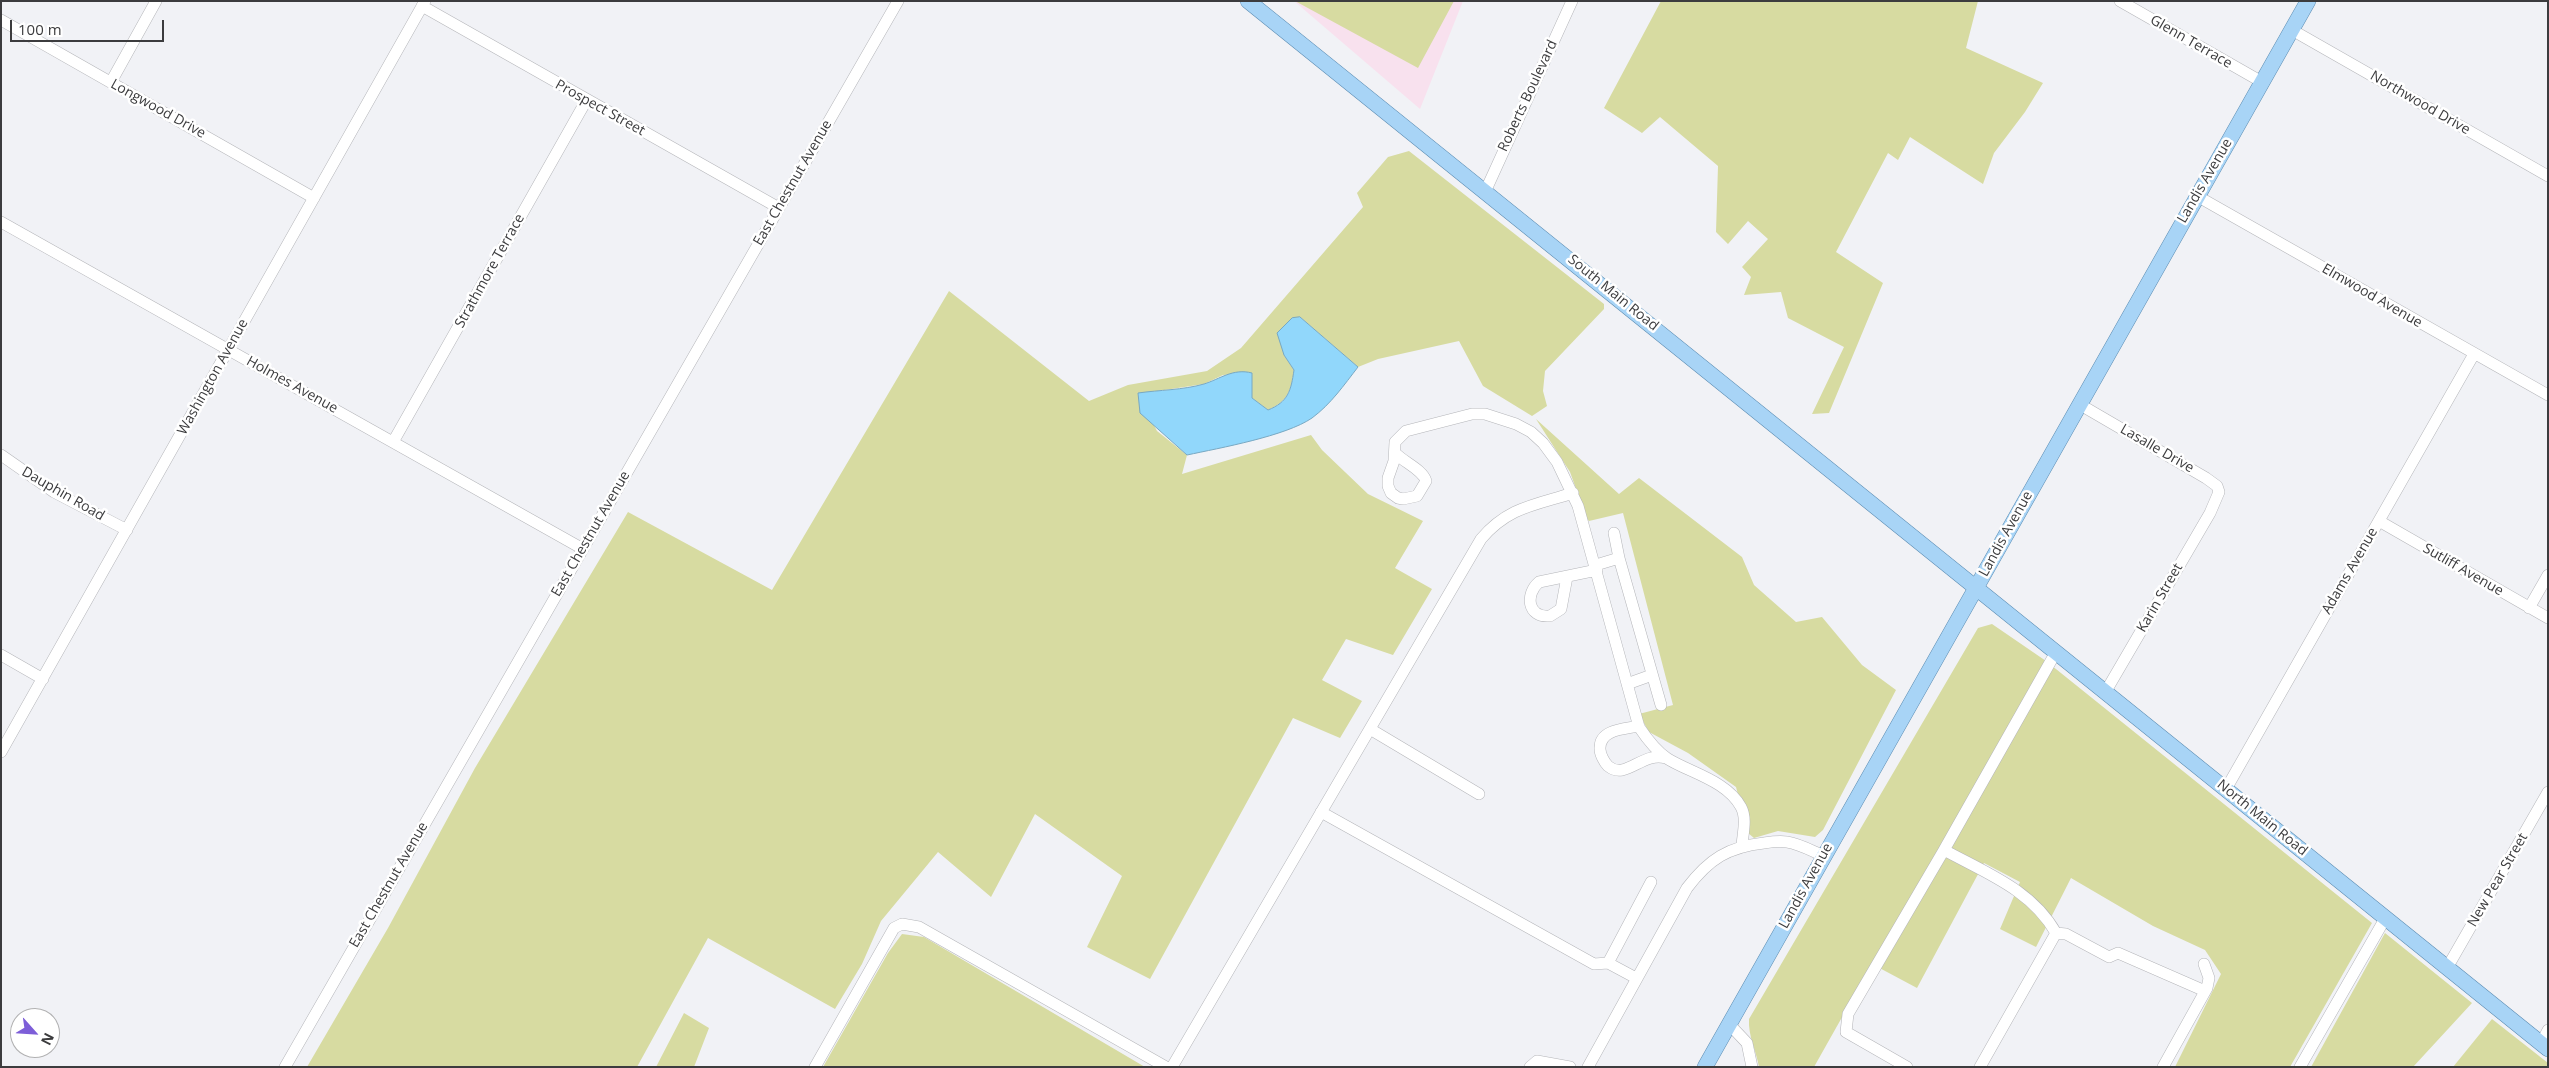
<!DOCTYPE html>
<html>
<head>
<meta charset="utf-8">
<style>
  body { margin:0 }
  #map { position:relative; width:2549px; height:1068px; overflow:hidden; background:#f1f2f6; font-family:"Open Sans",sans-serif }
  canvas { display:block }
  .frame { position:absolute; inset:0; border:2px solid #3c3c3e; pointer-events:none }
  .north { position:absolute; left:10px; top:1008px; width:50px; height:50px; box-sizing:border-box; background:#fff; border:1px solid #b1b1b2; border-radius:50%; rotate:116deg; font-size:14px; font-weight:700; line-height:20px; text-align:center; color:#3c3c3e }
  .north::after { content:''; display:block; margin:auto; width:18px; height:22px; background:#7d5ed8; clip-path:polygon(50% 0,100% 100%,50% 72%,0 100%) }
  .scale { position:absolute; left:10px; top:20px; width:154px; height:22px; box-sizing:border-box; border:2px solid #3c3c3e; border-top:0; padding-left:6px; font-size:15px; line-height:18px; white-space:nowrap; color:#3c3c3e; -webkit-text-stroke:4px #fff; paint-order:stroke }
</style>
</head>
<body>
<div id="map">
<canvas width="2549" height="1068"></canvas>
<div class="frame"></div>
<div class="north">N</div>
<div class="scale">100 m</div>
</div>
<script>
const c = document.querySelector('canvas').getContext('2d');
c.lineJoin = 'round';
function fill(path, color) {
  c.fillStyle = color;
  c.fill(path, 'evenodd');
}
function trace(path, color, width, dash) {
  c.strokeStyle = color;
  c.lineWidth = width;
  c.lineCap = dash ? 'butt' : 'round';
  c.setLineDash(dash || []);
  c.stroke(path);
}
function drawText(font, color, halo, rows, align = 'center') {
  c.font = font + ' "Open Sans",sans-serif';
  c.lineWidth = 5;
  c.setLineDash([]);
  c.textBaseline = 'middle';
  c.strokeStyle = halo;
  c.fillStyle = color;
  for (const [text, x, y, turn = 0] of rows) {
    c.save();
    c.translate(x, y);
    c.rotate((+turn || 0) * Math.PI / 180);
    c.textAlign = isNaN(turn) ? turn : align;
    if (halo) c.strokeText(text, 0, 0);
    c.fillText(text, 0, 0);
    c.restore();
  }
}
fill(new Path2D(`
  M 1294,1 L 1463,1 L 1420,109 Z`), '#f8e1ee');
fill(new Path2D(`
  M 1295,1 L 1454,1 L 1418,68 Z
  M 1661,1 L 1978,1 L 1966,48 L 2043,83 L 2025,112 L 1994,153 L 1983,184 L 1910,137 L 1898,160 L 1888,153 L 1836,252 L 1883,283 L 1829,413 L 1812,414 L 1844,347 L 1788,318 L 1781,292 L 1744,295 L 1751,277 L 1742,267 L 1768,239 L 1748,221 L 1728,244 L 1716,232 L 1718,166 L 1660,117 L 1642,133 L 1604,108 Z
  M 1409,151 L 1604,304 L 1604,309 L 1545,371 L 1543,391 L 1547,406 L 1532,416 L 1483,386 L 1459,341 L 1378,359 L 1358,367 L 1300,317 L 1284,355 L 1294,370 C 1291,391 1288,401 1268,410 L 1252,398 L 1252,373 L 1223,375 L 1204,384 L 1138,394 L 1157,431 L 1187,455 L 1182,474 L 1311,435 L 1322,450 L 1368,494 L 1423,521 L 1395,568 L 1432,589 L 1393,655 L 1346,639 L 1322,680 L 1362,701 L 1340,738 L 1293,718 L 1150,979 L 1087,947 L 1122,876 L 1035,814 L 991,897 L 938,852 L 881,921 L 862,964 L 835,1009 L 708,938 L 637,1067 L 307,1067 L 388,928 L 475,768 L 628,512 L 772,590 L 949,291 L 1089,401 L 1128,385 L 1207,371 L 1241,348 L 1363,207 L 1357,193 L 1388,157 Z
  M 1536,419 L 1619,494 L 1639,478 L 1742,557 L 1754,585 L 1796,622 L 1822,617 L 1862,665 L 1896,690 L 1823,830 L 1815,837 L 1778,831 L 1754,838 L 1748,833 L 1736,787 L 1688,753 L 1649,732 L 1639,714 L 1673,705 L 1623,513 L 1589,521 L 1587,519 L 1570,472 Z
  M 1992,624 L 2046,661 L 2372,923 L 2290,1067 L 2175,1067 L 2221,974 L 2205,950 L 2153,926 L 2071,878 L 2036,947 L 2000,929 L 2020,882 L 1984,863 L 1917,988 L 1872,964 L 1814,1067 L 1759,1067 C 1756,1050 1748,1036 1749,1019 L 1978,628 Z
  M 2385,933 L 2472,1003 L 2413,1067 L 2311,1067 Z
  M 902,934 L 924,937 L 1145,1067 L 823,1067 L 888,953 Z
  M 684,1013 L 709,1028 L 694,1067 L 656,1067 Z
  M 2492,1019 L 2548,1063 L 2548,1067 L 2453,1067 Z`), '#d7dba1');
const water = new Path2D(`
  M 1300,317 L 1358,367 C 1344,385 1331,404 1312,418 C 1286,436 1220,448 1187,455 L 1140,413 L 1138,393 C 1159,390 1183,390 1204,384 C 1220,379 1233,368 1252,373 L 1252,398 L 1268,410 C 1288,402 1291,391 1294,370 L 1284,355 L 1277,333 L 1292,318 Z`);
fill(water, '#91d7fb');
trace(water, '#78a8c2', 1);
const minor = new Path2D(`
  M 2120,1 L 2262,82
  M 422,6 L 779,208
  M 1,20 L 314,198
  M 2292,30 L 2548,176
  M 111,82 L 156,1
  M 1485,192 L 1572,1
  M 2197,196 L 2548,395
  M 1,222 L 583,549
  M 2079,404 L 2206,478 L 2217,486 L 2219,492 L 2210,513 L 2106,691
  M 393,442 L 586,101
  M 1395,453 C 1405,463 1423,470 1426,481 L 1417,496 L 1403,499 L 1398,498 L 1391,493 L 1388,486 L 1388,478 L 1394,461 L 1395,442 L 1406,431 L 1472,414 L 1485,414 L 1516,424 L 1531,432 L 1543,443 L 1557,462 L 1578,506 L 1639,727 C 1647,739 1656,751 1668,759 C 1691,773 1727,781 1741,807 C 1747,818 1743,833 1742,845
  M 1,455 L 54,492 L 127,530
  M 2379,521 L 2548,618
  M 1619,558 L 1661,705
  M 1596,565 L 1619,558 L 1614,533
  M 1567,577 L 1561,609 L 1550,616 C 1527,618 1525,594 1539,582 L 1597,570
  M 2529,608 L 2548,575
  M 1,655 L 43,679
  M 1627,684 L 1652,675
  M 1639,726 C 1625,729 1599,729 1600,749 C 1600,754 1604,762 1608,766 C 1626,781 1642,751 1666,758
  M 1370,729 L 1479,794
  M 1,752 L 425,1
  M 2226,789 L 2474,354
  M 1321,812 L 1594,964 L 1608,963
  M 1944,850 L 2056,652
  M 2447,968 L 2548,792
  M 1636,978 L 1608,963 L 1651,882
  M 1729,1024 L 1747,1043 L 1752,1067
  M 2541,1043 L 2548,1030
  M 285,1067 L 898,1
  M 815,1067 L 894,928 L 902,924 L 919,927 L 1166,1067
  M 1172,1067 L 1481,539 C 1508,507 1535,505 1573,493
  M 1530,1067 L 1537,1061 L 1570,1067
  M 1588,1067 L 1687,888 C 1709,859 1728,847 1764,843 C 1771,842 1780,841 1787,842 C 1800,844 1812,851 1824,856
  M 1907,1067 L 1846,1032 L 1848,1014 L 1944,850 C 1986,873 2032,890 2056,933 L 2066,934 L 2109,957 L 2118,953 L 2205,991
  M 1980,1067 L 2056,933
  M 2163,1067 L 2207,988 L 2209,978 L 2204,964
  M 2300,1067 L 2386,917`);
const major = new Path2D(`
  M 1248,1 L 2548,1049
  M 1705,1067 L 2308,1`);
trace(minor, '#b4b5b9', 12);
trace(major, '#5c8cb2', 16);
trace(minor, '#fff', 11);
trace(major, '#a8d4f6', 15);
drawText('14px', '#3c3c3e', '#fff', [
  ["Glenn Terrace",2191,42,30],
  ["Roberts Boulevard",1528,96,-65],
  ["Northwood Drive",2420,103,30],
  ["Prospect Street",600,108,29],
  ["Longwood Drive",158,109,29],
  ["Landis Avenue",2205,181,-60],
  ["East Chestnut Avenue",793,183,-60],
  ["Strathmore Terrace",490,271,-61],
  ["South Main Road",1613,293,39],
  ["Elmwood Avenue",2372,296,30],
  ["Washington Avenue",213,377,-61],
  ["Holmes Avenue",292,385,29],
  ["Lasalle Drive",2157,449,30],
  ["Dauphin Road",63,494,30],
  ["East Chestnut Avenue",591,534,-60],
  ["Landis Avenue",2006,534,-61],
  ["Sutliff Avenue",2463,570,30],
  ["Adams Avenue",2350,571,-60],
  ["Karin Street",2160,598,-60],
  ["North Main Road",2262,818,39],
  ["New Pear Street",2498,880,-60],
  ["East Chestnut Avenue",389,885,-60],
  ["Landis Avenue",1806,886,-61]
]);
</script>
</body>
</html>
